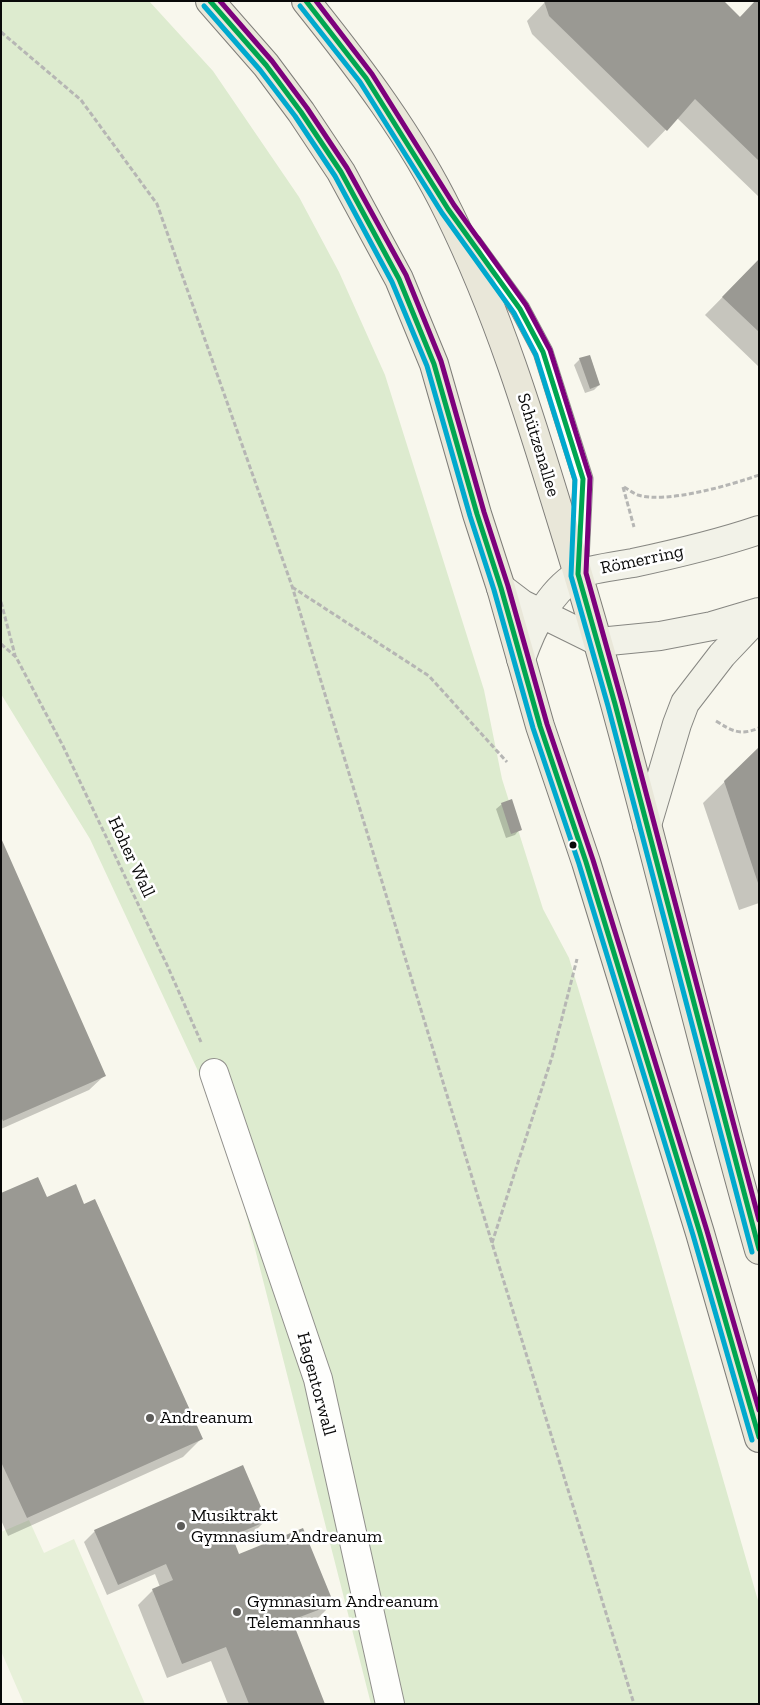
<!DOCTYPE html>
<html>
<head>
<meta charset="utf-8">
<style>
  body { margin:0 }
  #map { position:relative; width:760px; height:1705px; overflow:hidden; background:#f8f7ed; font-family:"Zilla Slab",serif }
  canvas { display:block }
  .frame { position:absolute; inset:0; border:2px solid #090909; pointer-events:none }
</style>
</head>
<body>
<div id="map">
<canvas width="760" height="1705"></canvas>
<div class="frame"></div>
</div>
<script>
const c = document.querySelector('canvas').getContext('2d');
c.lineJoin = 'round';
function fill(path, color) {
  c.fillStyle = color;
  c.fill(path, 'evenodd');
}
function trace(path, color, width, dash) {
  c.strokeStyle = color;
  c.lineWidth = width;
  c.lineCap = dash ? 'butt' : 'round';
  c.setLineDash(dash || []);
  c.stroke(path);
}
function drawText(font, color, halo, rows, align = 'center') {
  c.font = font + ' "Zilla Slab",serif';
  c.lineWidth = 5;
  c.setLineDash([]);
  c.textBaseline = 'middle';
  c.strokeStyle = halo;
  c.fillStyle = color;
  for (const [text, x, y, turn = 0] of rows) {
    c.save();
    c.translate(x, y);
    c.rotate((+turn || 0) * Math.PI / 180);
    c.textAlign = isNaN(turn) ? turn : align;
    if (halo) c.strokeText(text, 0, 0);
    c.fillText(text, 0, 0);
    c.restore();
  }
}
fill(new Path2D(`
  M 1,1 L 149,1 L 213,71 L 299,197 L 339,272 L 385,375 L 484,690 L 502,779 L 543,909 L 569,958 L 655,1243 L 759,1604 L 759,1704 L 371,1704 L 225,1131 L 205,1086 L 90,839 L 1,694 Z`), '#ddebcf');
fill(new Path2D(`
  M 29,1520 L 44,1553 L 74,1539 L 145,1704 L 24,1704 L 1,1651 L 1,1532 Z`), '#e7f0d9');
fill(new Path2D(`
  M 546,1 L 739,18 L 759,1 L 759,197 L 677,118 L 648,148 L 532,34 L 527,21 Z
  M 759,260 L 759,367 L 705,315 Z
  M 580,359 L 599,385 L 594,390 L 585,393 L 574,365 Z
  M 759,748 L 759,903 L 739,910 L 703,803 Z
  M 502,804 L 520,829 L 515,835 L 506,838 L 496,809 Z
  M 1,841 L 104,1076 L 89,1090 L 1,1129 Z
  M 1,1195 L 47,1199 L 84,1205 L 201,1439 L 183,1457 L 8,1536 L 1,1520 Z
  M 265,1521 L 254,1532 L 233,1541 L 238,1555 L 332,1604 L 317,1619 L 293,1628 L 324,1704 L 228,1704 L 211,1661 L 167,1678 L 138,1605 L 153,1590 L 160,1587 L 155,1574 L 107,1595 L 84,1542 L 95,1531 Z`), '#0003');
fill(new Path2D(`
  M 544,1 L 724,1 L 740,17 L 755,1 L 759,1 L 759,161 L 695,99 L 667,131 L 549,16 Z
  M 759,259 L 759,332 L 722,297 Z
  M 590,355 L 600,385 L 590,389 L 579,358 Z
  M 759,747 L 759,883 L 758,883 L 724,781 Z
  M 512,799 L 522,830 L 511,834 L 501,803 Z
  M 1,838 L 106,1076 L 3,1121 L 1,1117 Z
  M 38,1177 L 47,1197 L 76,1184 L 84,1204 L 95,1199 L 203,1439 L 27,1518 L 1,1462 L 1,1193 Z
  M 243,1465 L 267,1521 L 232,1536 L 239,1554 L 303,1528 L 334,1604 L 292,1620 L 325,1704 L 249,1704 L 226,1647 L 182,1664 L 152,1589 L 173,1580 L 166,1564 L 118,1585 L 94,1530 Z`), '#9a9993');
const lane = new Path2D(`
  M 472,243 L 520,309 L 543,352 L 583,479 L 579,560`);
const street = new Path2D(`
  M 214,1073 L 318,1379 L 390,1704`);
const secondary = new Path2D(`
  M 501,588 L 522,604 L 599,642 L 660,636 L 712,626 L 759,612
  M 521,659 C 532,628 548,593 577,575 C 585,570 622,565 633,563 C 675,554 718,544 759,530
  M 647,825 L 677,724 L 685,703 L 722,655 L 759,616`);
const primary = new Path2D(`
  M 210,1 L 266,65 L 301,112 L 341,172 L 399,279 L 434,364 L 477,514 L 501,588 L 540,726 L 586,862 L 700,1233 L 759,1438
  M 306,1 C 359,67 412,137 449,213 C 498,312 530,417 562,522 C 637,762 690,1008 759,1250`);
trace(lane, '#91908c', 21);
trace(street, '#91908c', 30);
trace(secondary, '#878782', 30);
trace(primary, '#7e7d79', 30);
trace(new Path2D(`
  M 1,32 L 81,100 L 157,204 L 292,586 L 492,1243 L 634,1704
  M 623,487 L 634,527
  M 624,487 C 629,490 633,493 638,495 C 666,504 731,485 759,475
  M 292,587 L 429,676 L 507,762
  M 1,602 L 15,655
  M 1,644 L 16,657 L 63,746 L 167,965 L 201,1042
  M 716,721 C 732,731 740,736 759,728
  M 492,1243 L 552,1057 L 577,959`), '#b6b6b4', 3, [5, 2.5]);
trace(lane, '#fefefc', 19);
trace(street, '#fefefc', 28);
trace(secondary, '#f2f2e8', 28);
trace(primary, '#e9e7d9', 28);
trace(new Path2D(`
  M 210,1 L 266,65 L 301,112 L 341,172 L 399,279 L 434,364 L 477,514 L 501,588 L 540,726 L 586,862 L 700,1233 L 759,1437
  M 306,1 L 366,78 L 448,209 L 520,309 L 543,352 L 583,479 L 578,574 L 615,704 L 759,1249`), '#00a651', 5);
trace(new Path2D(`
  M 204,6 L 260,70 L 295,116 L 335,176 L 392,282 L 427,366 L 470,516 L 494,590 L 533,728 L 579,864 L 693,1235 L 752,1440
  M 300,6 L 360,82 L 442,213 L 514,313 L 536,355 L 575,480 L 571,576 L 608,706 L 752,1252`), '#00a9ce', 5);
trace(new Path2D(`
  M 220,1 L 272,61 L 307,108 L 347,168 L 406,275 L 441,361 L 484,512 L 508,586 L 547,724 L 593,860 L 707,1231 L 759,1410
  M 316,1 L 372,74 L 454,205 L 526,305 L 550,350 L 590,478 L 586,573 L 622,702 L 759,1220`), '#7c007c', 5);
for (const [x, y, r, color] of [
  [573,845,4.5,"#090909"],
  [150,1418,5,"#5d5c59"],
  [181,1526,5,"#5d5c59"],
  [237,1612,5,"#5d5c59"]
]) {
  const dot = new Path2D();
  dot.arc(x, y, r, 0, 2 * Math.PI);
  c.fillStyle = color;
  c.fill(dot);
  trace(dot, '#fff', 2);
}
drawText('18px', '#090909', '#fff', [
  ["Schützenallee",538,445,73],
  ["Römerring",642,560,-12],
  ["Hoher Wall",131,857,65],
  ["Hagentorwall",316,1384,75]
]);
drawText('18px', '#090909', '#fff', [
  ["Andreanum",160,1418],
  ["Musiktrakt",191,1516],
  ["Gymnasium Andreanum",191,1537],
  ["Gymnasium Andreanum",247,1602],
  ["Telemannhaus",247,1623]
], 'left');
</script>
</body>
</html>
